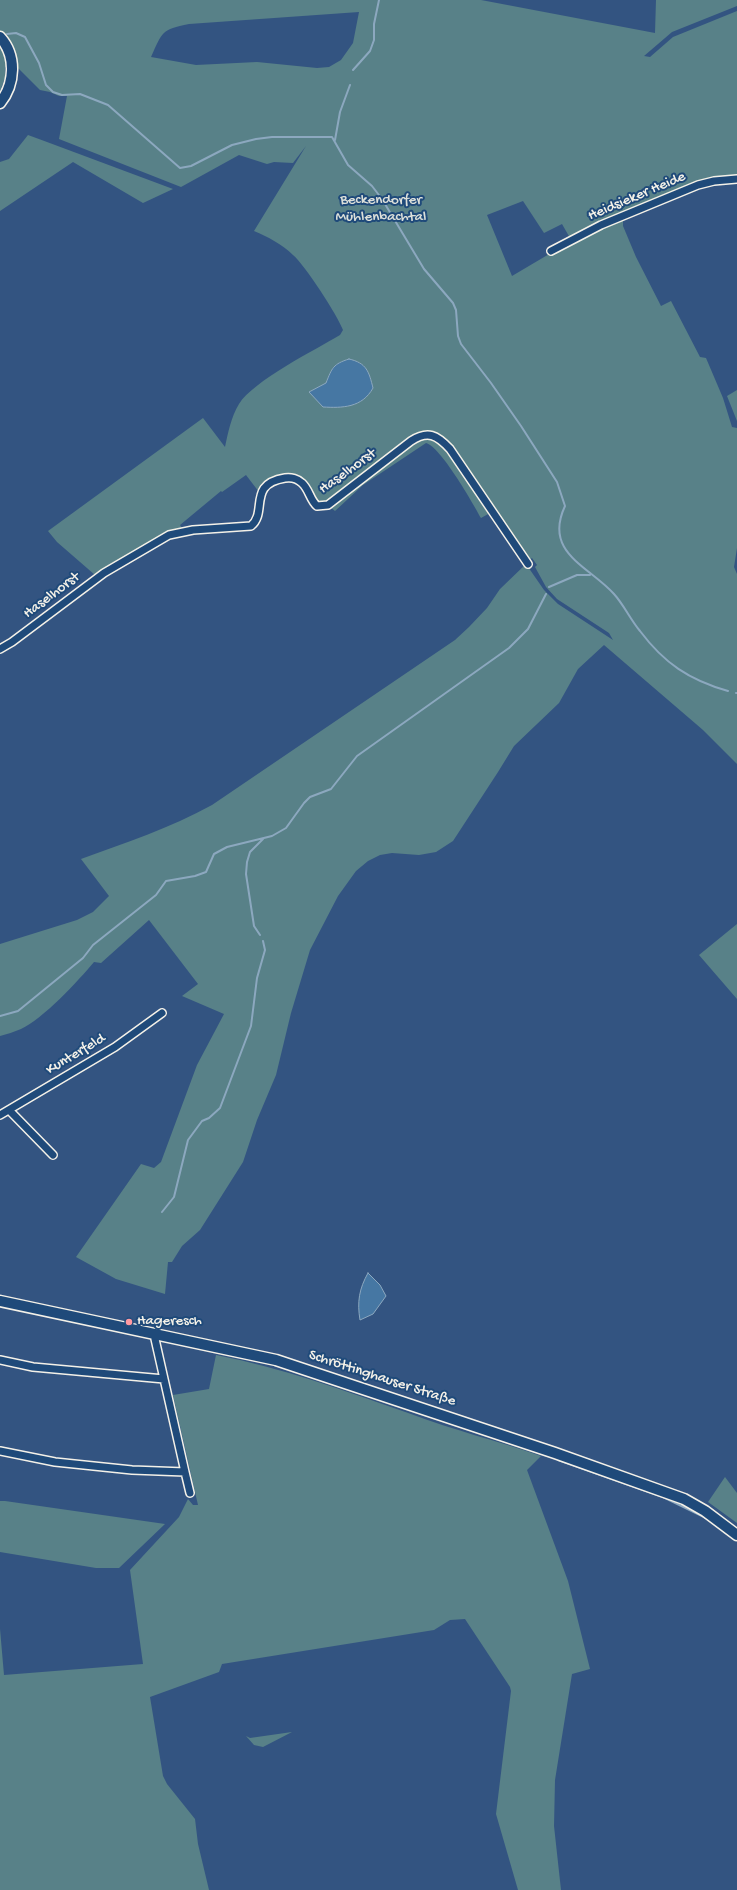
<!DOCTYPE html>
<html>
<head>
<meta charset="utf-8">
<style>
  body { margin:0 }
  canvas { display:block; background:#335481 }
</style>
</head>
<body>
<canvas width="737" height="1890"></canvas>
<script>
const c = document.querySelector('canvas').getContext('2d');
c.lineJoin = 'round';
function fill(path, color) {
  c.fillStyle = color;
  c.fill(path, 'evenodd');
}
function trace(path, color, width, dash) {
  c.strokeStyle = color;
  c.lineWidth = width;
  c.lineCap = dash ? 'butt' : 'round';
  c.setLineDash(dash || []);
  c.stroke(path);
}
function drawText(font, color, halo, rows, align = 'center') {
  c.font = font + ' "Gochi Hand",sans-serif';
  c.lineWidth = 4;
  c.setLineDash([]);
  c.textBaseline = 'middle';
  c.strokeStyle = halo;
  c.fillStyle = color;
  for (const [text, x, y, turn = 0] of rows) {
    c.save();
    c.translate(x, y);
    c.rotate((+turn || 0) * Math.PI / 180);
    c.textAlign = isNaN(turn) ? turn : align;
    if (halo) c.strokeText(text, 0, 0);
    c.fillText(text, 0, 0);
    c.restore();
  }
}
fill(new Path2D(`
  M 0,0 L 481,0 L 655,33 L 656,0 L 737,0 L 737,6 L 672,32 L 644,56 L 650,57 L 673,37 L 737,11 L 737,176 L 722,177 L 570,238 L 562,224 L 544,233 L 523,201 L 487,215 L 512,276 L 556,250 L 623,219 L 623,226 L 636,257 L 661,306 L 671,301 L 700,357 L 706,358 L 723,398 L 732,427 L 737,428 L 737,548 L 734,567 L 737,574 L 737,764 L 703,730 L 604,645 L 578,669 L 559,703 L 514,746 L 498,772 L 453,841 L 436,852 L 419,855 L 392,853 L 380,855 L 368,861 L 356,871 L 338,896 L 310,950 L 291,1013 L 276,1075 L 257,1120 L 243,1162 L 200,1230 L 182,1246 L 172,1262 L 168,1262 L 165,1294 L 116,1279 L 76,1257 L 141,1164 L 154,1168 L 161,1162 L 197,1065 L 224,1014 L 182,996 L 198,984 L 149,920 L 101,963 L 94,962 C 78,981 43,1019 21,1029 C 14,1032 7,1034 0,1036 L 0,944 L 77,920 L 93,912 L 109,896 L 81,859 C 125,843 170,828 212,805 L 455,640 L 469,627 L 487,608 L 500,589 L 526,564 L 544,590 L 558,604 L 613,640 L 609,633 L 557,599 L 546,587 L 535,567 L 537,565 L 532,558 L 529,560 L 444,439 C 436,433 429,430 419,432 L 334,500 L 318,505 L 303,481 L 289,475 L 259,492 L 246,475 L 222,492 L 221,491 L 180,525 L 183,530 L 167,534 L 95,575 L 57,542 L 48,531 L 203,418 L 225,447 C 228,433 231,417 239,404 C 253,381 315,350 340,335 L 343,330 C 338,316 305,265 293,255 C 282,244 268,237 254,231 L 306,146 L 293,163 L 274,162 L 267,164 L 239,155 L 181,187 L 59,139 L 67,96 L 59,96 L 50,92 L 40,90 L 17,67 L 5,67 L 5,78 L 0,91 ZM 359,12 L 353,43 L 341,60 L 329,67 L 317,68 L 257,62 L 196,65 L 151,57 C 163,31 161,30 189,24 Z
  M 28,135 L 47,142 L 173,189 L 143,203 L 73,162 L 0,211 L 0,162 L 9,159 Z
  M 737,390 L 737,421 L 727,396 Z
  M 432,437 L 445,447 L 490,513 L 481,518 C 473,503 440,446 426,443 L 363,485 L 335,511 L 330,507 L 416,439 Z
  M 737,924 L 737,999 L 699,955 Z
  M 216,1355 C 283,1368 346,1391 411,1414 C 453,1430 498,1441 541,1456 L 527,1470 L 568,1581 L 590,1669 L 572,1674 L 555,1780 L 554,1826 L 561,1890 L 518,1890 L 496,1814 L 511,1691 L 510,1687 L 465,1619 L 450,1620 L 434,1630 L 222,1664 L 219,1672 L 150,1697 L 163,1776 L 167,1784 L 195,1819 L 198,1844 L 209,1890 L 0,1890 L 0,1629 L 4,1675 L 143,1664 L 130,1570 L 179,1517 L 188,1499 L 193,1505 L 198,1505 L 173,1395 L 209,1389 Z
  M 725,1477 L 737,1493 L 737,1523 L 708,1502 Z
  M 0,1501 L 5,1501 L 165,1524 L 119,1568 L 96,1568 L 0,1552 Z
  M 292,1732 L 263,1747 L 254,1745 L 246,1736 L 250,1738 Z`), '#588188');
const water = new Path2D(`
  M 349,359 C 367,363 369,372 373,388 C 362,408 342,408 323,407 L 309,392 L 326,383 C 332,368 333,364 349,359 Z
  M 368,1273 L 380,1285 L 386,1296 L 373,1314 L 360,1320 C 357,1302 359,1289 368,1273 Z`);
fill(water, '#4677a3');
trace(water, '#8ca8bf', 1);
trace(new Path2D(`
  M 7,34 L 16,33 L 25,37 L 39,63 L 46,85 L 53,92 L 62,95 L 80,94 L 108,105 L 180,168 L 191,166 L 232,145 L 256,139 L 272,137 L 332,137 L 348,165 L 372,186 L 382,199 L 424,269 L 453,303 L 456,310 L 458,336 L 461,344 L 491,383 L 521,426 L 557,482 L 565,506 C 543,553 589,566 614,594 C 624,605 630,619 640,631 C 664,663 689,680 728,691
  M 353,70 L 370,51 L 374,40 L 374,24 L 379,0
  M 335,140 L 340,112 L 350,85
  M 549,587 L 577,575 L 590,575
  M 736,693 L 737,693
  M 260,935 L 254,926 L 246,874 L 247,862 L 250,852 L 263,839
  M 0,1016 L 18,1011 L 83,958 L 93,945 L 156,895 L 166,881 L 195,876 L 206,872 L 214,854 L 227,847 L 272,836 L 286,828 L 304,803 L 310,797 L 331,789 L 357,756 L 509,648 L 528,629 L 546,594
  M 162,1212 L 174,1197 L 188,1140 L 202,1121 L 209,1118 L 220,1108 L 251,1026 L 257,978 L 265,950 L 263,941
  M 558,1460 L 663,1497 L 706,1518`), '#8ca8bf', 2);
const street = new Path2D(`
  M 551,251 L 601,225 L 698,185 L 714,181 L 737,179
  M 0,649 L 12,642 L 104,573 L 169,535 L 193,530 L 251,526 C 268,512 247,484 285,478 C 291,477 298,479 302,483 C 309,489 310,500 317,506 L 328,505 L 411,441 C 428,430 437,435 450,449 L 528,564
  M 9,1110 L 53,1155
  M 0,1115 L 115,1047 L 162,1013
  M 155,1333 L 155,1339 L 185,1472
  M 0,1360 L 33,1367 L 164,1379
  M 0,1451 L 55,1462 L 132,1470 L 185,1472 L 190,1493`);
const secondary = new Path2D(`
  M 0,37 C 17,56 15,84 0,103
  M 0,1301 L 276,1360 L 555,1453 L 684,1499 L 705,1511 L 737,1535`);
trace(street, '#f4f1e8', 10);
trace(secondary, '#f4f1e8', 13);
trace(street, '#1f4a7a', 7);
trace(secondary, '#1f4a7a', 10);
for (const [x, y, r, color] of [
  [129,1322,4,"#ff9aa2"]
]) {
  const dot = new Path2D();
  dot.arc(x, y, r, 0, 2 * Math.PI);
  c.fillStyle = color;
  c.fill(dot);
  trace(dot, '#1f4a7a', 1.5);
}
drawText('15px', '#f4f1e8', '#1f4a7a', [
  ["Heidsieker Heide",637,197,-23],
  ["Haselhorst",348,472,-36],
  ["Haselhorst",52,596,-37],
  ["Kunterfeld",76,1055,-31],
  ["Schröttinghauser Straße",382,1379,18]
]);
drawText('15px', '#dde0da', '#1f4a7a', [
  ["Beckendorfer",381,201],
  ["Mühlenbachtal",381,218]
]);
drawText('15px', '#f4f1e8', '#1f4a7a', [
  ["Hageresch",137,1322]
], 'left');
</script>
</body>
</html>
